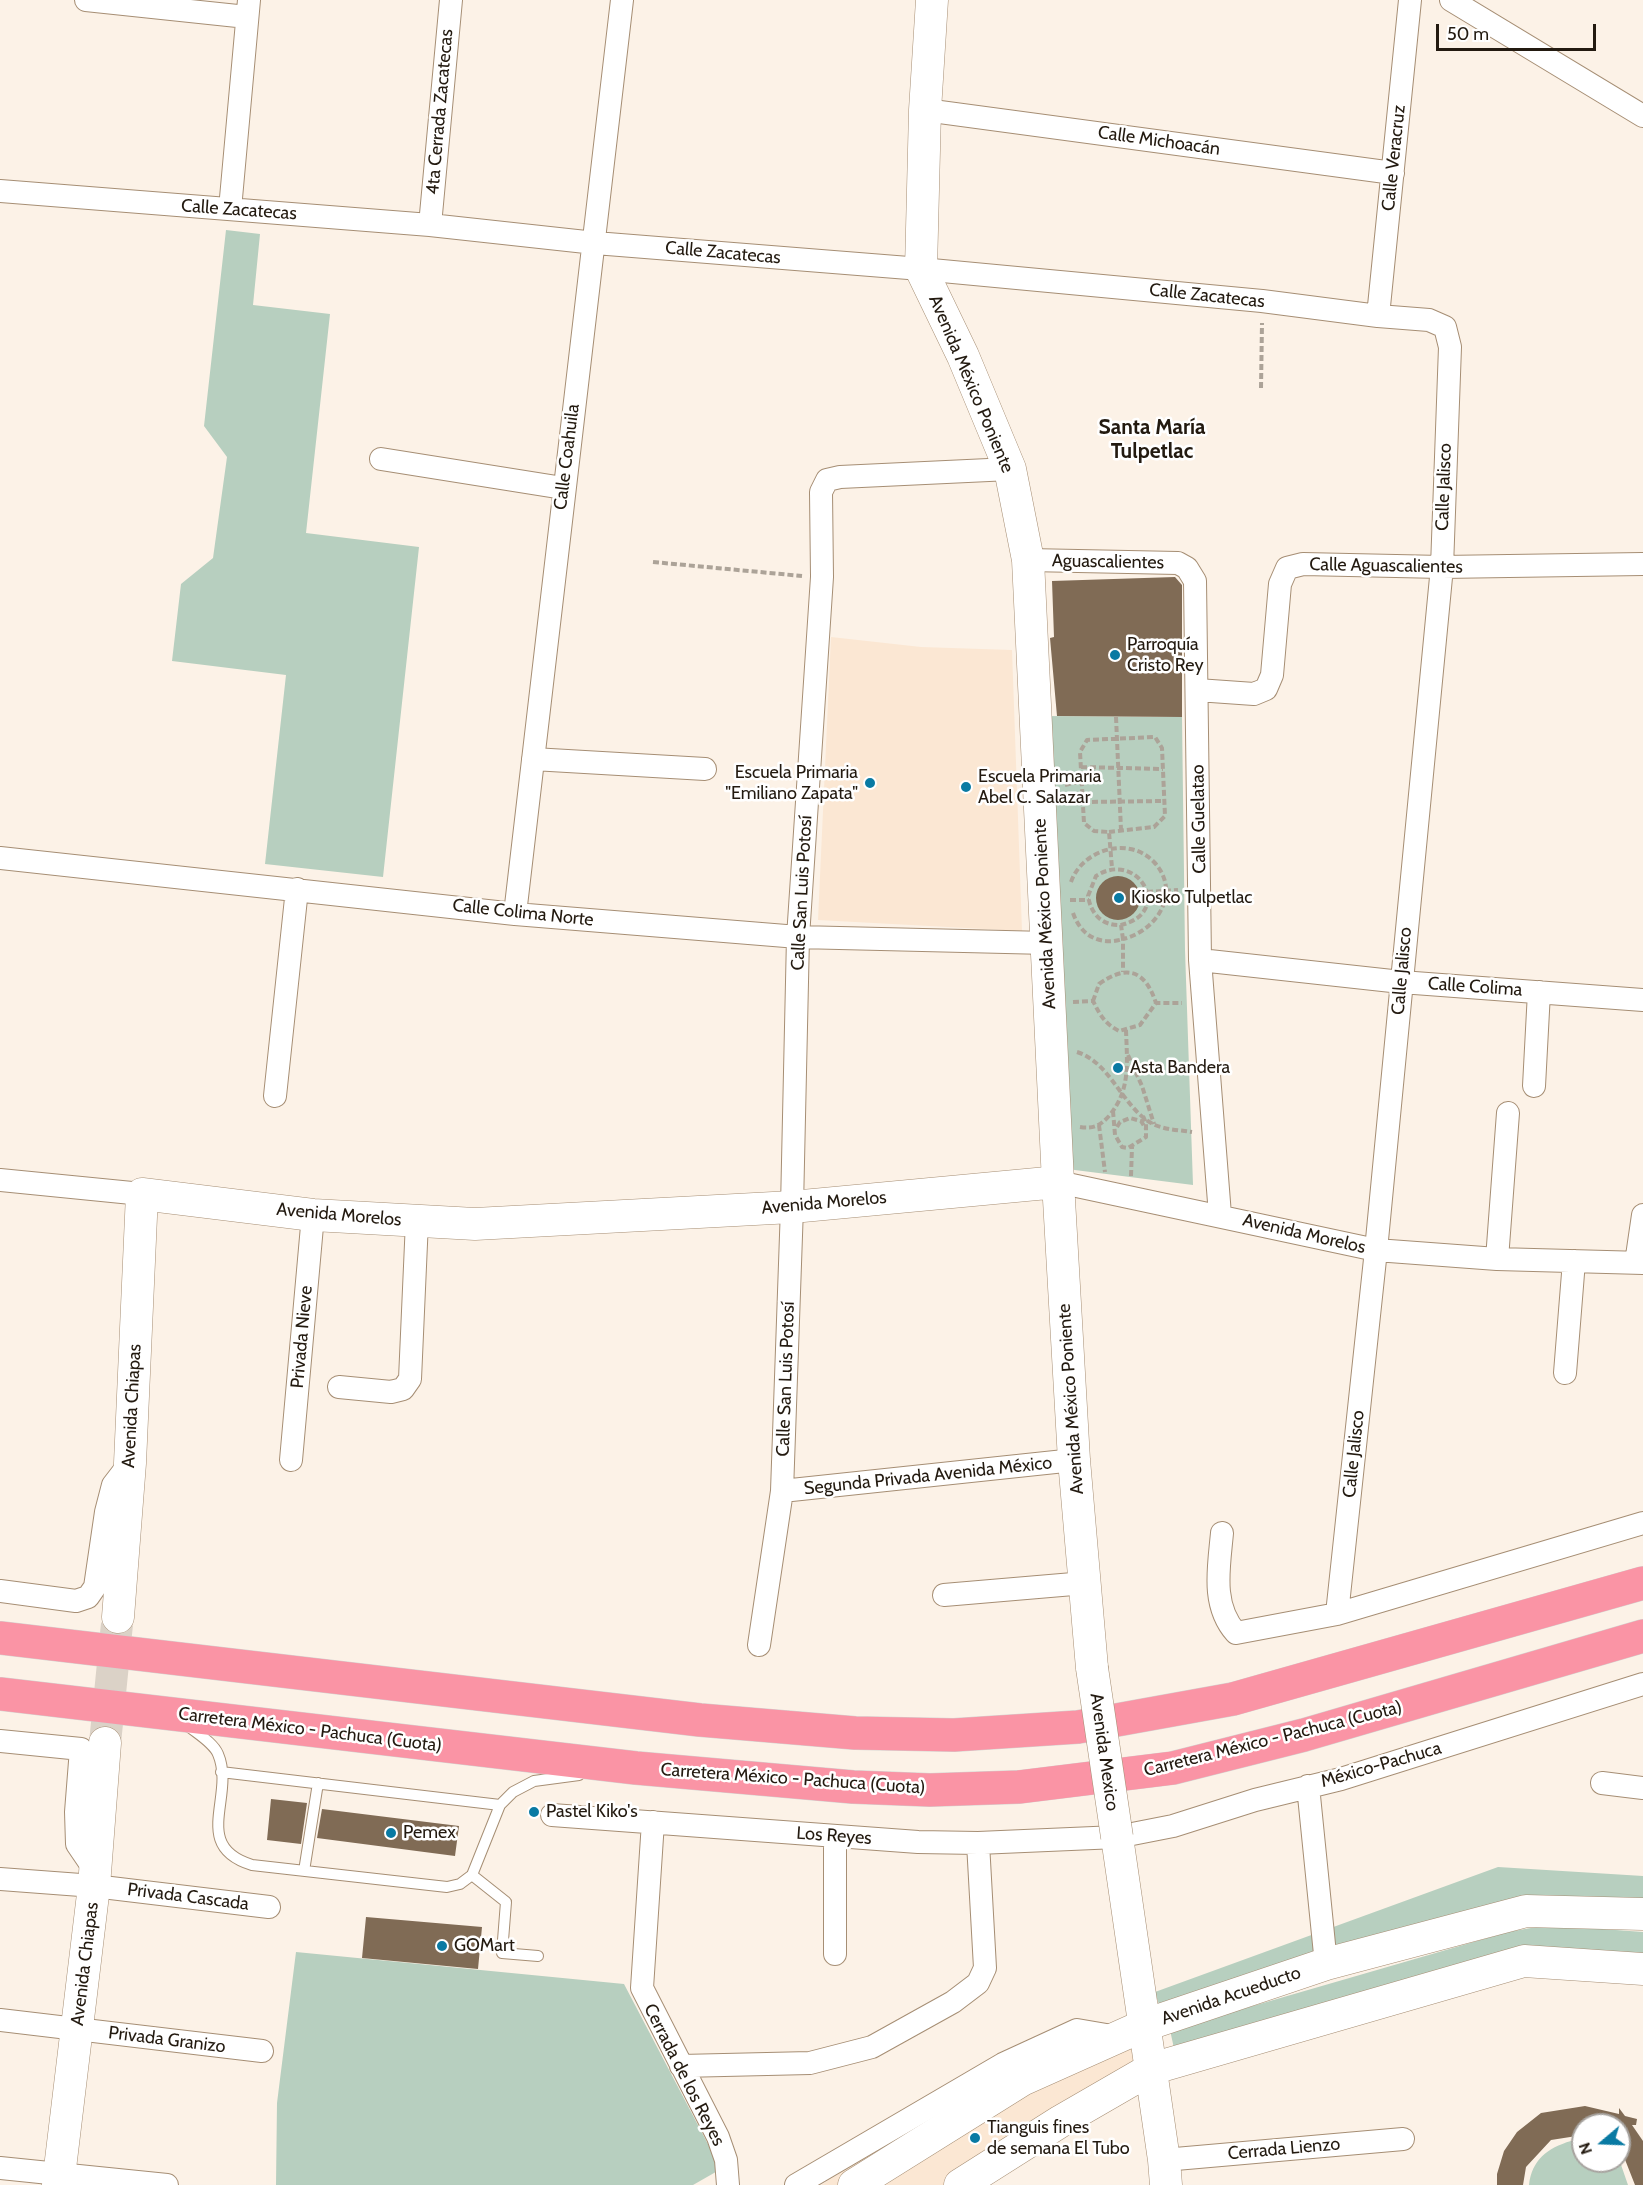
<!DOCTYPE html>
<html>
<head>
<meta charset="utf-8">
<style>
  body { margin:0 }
  #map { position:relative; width:1643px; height:2185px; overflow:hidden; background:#fcf2e7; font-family:Cabin,sans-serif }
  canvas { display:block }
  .north { position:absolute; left:1571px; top:2113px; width:60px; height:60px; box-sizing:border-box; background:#fff; border:2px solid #a7a39f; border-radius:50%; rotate:251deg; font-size:16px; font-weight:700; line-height:24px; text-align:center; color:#231a10 }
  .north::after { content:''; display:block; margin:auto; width:21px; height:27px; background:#097aa3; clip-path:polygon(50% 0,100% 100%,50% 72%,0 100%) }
  .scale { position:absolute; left:1436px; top:24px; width:160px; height:27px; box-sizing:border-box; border:3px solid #231a10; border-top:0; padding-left:8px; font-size:18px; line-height:21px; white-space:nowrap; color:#231a10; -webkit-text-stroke:4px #fff; paint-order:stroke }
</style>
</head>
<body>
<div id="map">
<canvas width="1643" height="2185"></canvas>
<div class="north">N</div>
<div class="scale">50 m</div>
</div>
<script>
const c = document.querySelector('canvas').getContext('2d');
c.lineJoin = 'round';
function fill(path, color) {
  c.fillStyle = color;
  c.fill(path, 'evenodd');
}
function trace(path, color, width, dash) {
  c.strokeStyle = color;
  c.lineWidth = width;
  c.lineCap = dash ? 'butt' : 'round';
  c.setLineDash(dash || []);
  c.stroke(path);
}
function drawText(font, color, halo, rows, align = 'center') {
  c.font = font + ' Cabin,sans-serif';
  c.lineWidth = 5;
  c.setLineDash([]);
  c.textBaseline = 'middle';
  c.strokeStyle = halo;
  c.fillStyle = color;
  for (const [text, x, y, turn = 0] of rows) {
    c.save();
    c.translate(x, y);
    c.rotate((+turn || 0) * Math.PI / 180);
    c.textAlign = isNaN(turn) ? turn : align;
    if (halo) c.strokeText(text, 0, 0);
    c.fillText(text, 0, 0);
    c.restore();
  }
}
fill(new Path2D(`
  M 831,637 L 921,647 L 1012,650 L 1022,931 L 818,920 Z
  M 1127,2018 L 1140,2090 L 969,2185 L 821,2185 L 1010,2067 Z`), '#fbe7d3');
fill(new Path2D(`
  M 226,230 L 260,234 L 253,305 L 330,314 L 306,533 L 419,547 L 383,877 L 265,864 L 286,675 L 172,661 L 181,584 L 213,558 L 227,457 L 204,426 Z
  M 1045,716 L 1182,717 L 1185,950 L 1193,1185 L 1067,1169 Z
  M 1498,1867 L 1643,1876 L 1643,1904 L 1529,1900 L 1161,2011 L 1155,1992 Z
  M 1548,1925 L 1643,1932 L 1643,1957 L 1557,1950 L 1175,2053 L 1170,2030 L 1508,1932 Z
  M 296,1952 L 624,1984 L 721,2169 L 693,2185 L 276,2185 L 277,2103 Z
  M 1571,2141 L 1583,2141 L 1583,2161 L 1619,2159 L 1628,2185 L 1529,2185 C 1532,2160 1547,2148 1571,2141 Z`), '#b7cfbf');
fill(new Path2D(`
  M 1175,577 L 1182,585 L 1182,717 L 1057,716 L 1050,638 L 1054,637 L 1052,581 Z
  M1096 898a22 22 0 1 1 44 0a22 22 0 1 1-44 0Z
  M 271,1799 L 307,1803 L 301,1844 L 267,1840 Z
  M 322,1809 L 459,1826 L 455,1856 L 317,1838 Z
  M 366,1917 L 482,1927 L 478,1969 L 362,1958 Z
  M 1585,2106 L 1619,2114 L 1619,2108 L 1625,2116 L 1637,2119 L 1636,2125 L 1632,2125 L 1643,2141 L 1643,2185 L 1635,2185 L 1624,2157 L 1619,2152 L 1619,2125 L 1583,2125 L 1583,2135 L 1551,2140 L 1526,2167 L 1523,2185 L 1497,2185 L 1497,2174 L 1504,2151 L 1517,2132 L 1541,2113 Z`), '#806b55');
trace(new Path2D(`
  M 105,1743 L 117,1624`), '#dbd2c7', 32, [32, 16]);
const lane = new Path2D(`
  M 187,1725 C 196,1733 213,1742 218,1754 C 236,1796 190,1846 252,1865 L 447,1887 L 460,1884 L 472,1875 L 500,1805 L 513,1792 L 534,1781 L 579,1775
  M 221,1772 L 500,1805
  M 304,1871 L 318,1783
  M 472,1875 L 506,1902 L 502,1953 L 538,1956`);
const street = new Path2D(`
  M 86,0 L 247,17
  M 1451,0 L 1643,116
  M 925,110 L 1393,173
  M 0,191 L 430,225 L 595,243 L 921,269 L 1262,301 L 1378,316 L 1429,320 L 1445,327 L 1450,347 L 1442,567 L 1376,1250 L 1337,1614
  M 230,209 L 249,0
  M 430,225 L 451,0
  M 1378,316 L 1410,0
  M 381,459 L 563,488
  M 1028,560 L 1178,563 L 1187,568 L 1195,581 L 1200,960 L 1220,1215
  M 1197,690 L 1254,694 L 1266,689 L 1272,675 L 1280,584 L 1287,568 L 1303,564 L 1442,567 L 1643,564
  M 533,759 L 705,769
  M 0,858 L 515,914 L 798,937 L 1047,943
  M 515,914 L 622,0
  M 1200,960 L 1401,982 L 1643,1000
  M 1534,1086 L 1539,992
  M 275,1096 L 297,889
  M 0,1180 L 142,1194
  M 1058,1182 L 1376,1250 L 1497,1259 L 1643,1263
  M 1497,1259 L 1508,1113
  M 1636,1263 L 1643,1215
  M 1565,1373 L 1574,1261
  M 339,1387 L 391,1392 L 403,1389 L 410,1379 L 417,1221
  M 291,1460 L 313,1215
  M 782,1491 L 1074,1460
  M 1222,1533 C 1219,1567 1211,1605 1236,1633 L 1337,1614 L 1643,1523
  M 0,1591 L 76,1601 L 88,1597 L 95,1587 L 106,1512 L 113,1485 L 130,1463
  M 944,1595 L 1085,1583
  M 759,1645 L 782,1491 L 792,1207 L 798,937 L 822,577 L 821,492 L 827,480 L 840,477 L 1010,469
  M 0,1741 L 81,1749 L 76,1812 L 77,1844 L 94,1869
  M 1602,1783 L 1643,1788
  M 1308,1786 L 1326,1964
  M 552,1815 L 918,1842 L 978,1843 L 1117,1837 L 1173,1826 L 1255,1800 L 1341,1779 L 1643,1684
  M 653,1822 L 642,1988 L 718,2137 L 726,2160 L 728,2185
  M 835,1836 L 835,1954
  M 0,1879 L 94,1886 L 269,1907
  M 0,2020 L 262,2051
  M 681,2066 L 810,2063 L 872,2047 L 953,2002 L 978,1983 L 985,1968 L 978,1843
  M 1164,2160 L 1403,2139
  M 0,2168 L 167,2185
  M 796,2185 L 1003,2064 L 1077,2030 L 1118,2037`);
const secondary = new Path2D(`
  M 932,0 L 925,110 L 921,269 L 963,356 L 1010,469 L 1028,560 L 1058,1182 L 1074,1460 L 1092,1668
  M 118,1617 L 130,1463 L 142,1194 L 313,1215 L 475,1224 L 792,1207 L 1058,1182
  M 1117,1837 L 1164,2160 L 1166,2185
  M 58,2185 L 94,1886 L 105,1743
  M 854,2185 L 1022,2080 L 1145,2025 L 1326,1964 L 1526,1911 L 1643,1914
  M 960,2185 L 1061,2121 L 1151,2069 L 1524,1961 L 1643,1969`);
const highway = new Path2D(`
  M 0,1638 L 700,1720 L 855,1733 L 954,1735 L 1078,1727 L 1233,1699 L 1643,1583
  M 0,1694 L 636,1768 L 853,1787 L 930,1790 L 1019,1787 L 1173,1768 L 1304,1735 L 1643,1636`);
trace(lane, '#a68e74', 12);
trace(street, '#a68e74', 24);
trace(secondary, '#a68e74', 33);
trace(highway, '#d3d1cf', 34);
trace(new Path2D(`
  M 1261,388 L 1262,323
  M 653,562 L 802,576
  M 1116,717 L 1121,830
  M 1081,767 L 1163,769
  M 1065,785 L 1082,781
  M 1083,802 L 1165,801
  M 1109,832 L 1154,827 L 1165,816 L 1162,748 L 1155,737 L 1087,740 L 1080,752 L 1084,823 L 1094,831 L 1109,832 L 1112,868
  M 1071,882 C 1082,850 1128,835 1154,862 C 1182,892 1157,931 1123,939 L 1123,972
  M 1147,892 L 1178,890
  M 1070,900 L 1089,900
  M 1073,913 C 1081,936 1100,946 1123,939 L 1121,925 C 1102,926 1091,914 1088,896 L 1096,876 C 1137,849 1175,912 1121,925
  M 1093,1001 L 1099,984 C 1127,964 1145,970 1156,1003
  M 1073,1002 L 1093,1001 C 1100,1015 1105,1024 1119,1031 L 1140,1025 L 1156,1003 L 1182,1003
  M 1077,1052 C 1112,1063 1123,1110 1155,1125 C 1167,1130 1180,1130 1192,1132
  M 1128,1055 L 1142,1086 L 1154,1124
  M 1113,1111 L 1115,1135 L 1122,1147 L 1128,1148 L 1146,1137 L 1146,1123 L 1143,1116
  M 1099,1125 L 1105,1172
  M 1080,1127 C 1093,1129 1100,1126 1109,1116 C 1131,1090 1127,1062 1126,1030
  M 1117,1127 L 1120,1122 L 1130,1118 L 1141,1121 L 1146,1129
  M 1131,1176 L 1132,1147`), '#aca398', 4, [6, 3]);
trace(lane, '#fff', 10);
trace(street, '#fff', 22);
trace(secondary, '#fff', 32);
trace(highway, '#fa94a5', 33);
const secondaryBridge = new Path2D(`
  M 1092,1668 L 1117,1837`);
trace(secondaryBridge, '#a68e74', 33, []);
trace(secondaryBridge, '#fff', 32);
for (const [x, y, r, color] of [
  [1115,655,6,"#097aa3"],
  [870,783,6,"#097aa3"],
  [966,787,6,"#097aa3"],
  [1119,898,6,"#097aa3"],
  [1118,1068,6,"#097aa3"],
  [534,1812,6,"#097aa3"],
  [391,1833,6,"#097aa3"],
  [442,1946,6,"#097aa3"],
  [975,2138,6,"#097aa3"]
]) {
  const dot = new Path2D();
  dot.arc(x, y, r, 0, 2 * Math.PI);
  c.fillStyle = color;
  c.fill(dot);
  trace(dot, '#fff', 2);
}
drawText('18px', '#231a10', '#fff', [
  ["4ta Cerrada Zacatecas",440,112,-85],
  ["Calle Michoacán",1159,141,8],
  ["Calle Veracruz",1394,158,-84],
  ["Calle Zacatecas",239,210,4],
  ["Calle Zacatecas",723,253,5],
  ["Calle Zacatecas",1207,296,6],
  ["Avenida México Poniente",971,384,67],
  ["Calle Coahuila",567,457,-83],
  ["Calle Jalisco",1444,487,-88],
  ["Aguascalientes",1108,562,1],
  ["Calle Aguascalientes",1386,566,1],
  ["Calle Guelatao",1199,819,-91],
  ["Calle San Luis Potosí",802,893,-87],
  ["Calle Colima Norte",523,913,6],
  ["Avenida México Poniente",1045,914,-93],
  ["Calle Jalisco",1402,971,-85],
  ["Calle Colima",1475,987,4],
  ["Avenida Morelos",824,1203,-5],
  ["Avenida Morelos",339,1215,5],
  ["Avenida Morelos",1304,1234,13],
  ["Privada Nieve",302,1337,-85],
  ["Calle San Luis Potosí",786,1379,-88],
  ["Avenida México Poniente",1071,1399,-94],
  ["Avenida Chiapas",132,1406,-87],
  ["Calle Jalisco",1354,1454,-84],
  ["Segunda Privada Avenida México",928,1476,-6],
  ["Carretera México - Pachuca (Cuota)",310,1730,7],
  ["Carretera México - Pachuca (Cuota)",1273,1739,-14],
  ["Avenida Mexico",1104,1752,82],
  ["México-Pachuca",1381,1765,-16],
  ["Carretera México - Pachuca (Cuota)",793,1779,4],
  ["Los Reyes",834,1836,4],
  ["Privada Cascada",188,1897,7],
  ["Avenida Chiapas",85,1964,-83],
  ["Avenida Acueducto",1231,1996,-19],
  ["Privada Granizo",167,2040,7],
  ["Cerrada de los Reyes",684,2075,63],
  ["Cerrada Lienzo",1284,2149,-5]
]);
drawText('18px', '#231a10', '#fff', [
  ["Parroquía",1127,645],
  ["Cristo Rey",1127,666],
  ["Escuela Primaria",858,773,"right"],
  ["\"Emiliano Zapata\"",858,794,"right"],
  ["Escuela Primaria",978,777],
  ["Abel C. Salazar",978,798],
  ["Kiosko Tulpetlac",1131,898],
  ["Asta Bandera",1130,1068],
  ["Pastel Kiko's",546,1812],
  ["Pemex",403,1833],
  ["GOMart",454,1946],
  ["Tianguis fines",987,2128],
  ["de semana El Tubo",987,2149]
], 'left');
drawText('bold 21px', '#231a10', '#fff', [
  ["Santa María",1152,428],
  ["Tulpetlac",1152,452]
]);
</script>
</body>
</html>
